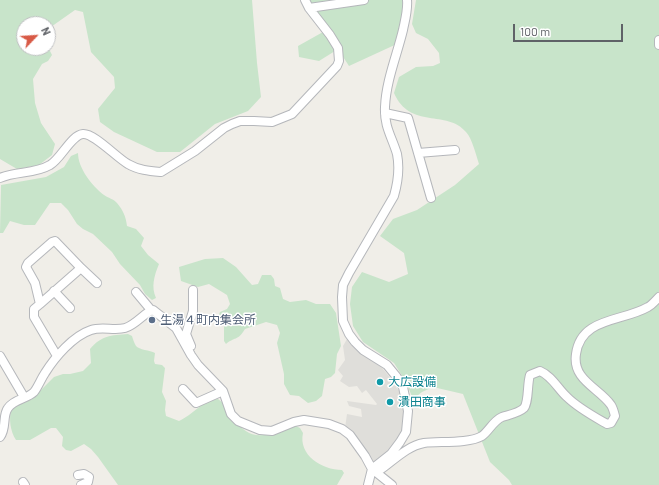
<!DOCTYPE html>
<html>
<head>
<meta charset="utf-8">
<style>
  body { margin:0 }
  #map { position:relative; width:659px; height:485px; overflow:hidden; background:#f0eee8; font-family:Barlow,sans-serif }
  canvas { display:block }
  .north { position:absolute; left:16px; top:16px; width:40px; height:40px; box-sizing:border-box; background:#fff; border:1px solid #bfc0c2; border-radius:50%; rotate:65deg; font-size:11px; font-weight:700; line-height:16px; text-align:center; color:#5f6267 }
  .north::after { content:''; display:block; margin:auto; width:14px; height:18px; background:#d85a46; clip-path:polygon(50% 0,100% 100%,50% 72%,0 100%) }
  .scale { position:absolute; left:513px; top:24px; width:110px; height:18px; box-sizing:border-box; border:2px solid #5f6267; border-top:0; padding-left:5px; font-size:12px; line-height:14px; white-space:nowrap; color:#5f6267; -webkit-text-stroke:3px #fff; paint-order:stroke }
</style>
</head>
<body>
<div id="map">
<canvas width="659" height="485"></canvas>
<div class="north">N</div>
<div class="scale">100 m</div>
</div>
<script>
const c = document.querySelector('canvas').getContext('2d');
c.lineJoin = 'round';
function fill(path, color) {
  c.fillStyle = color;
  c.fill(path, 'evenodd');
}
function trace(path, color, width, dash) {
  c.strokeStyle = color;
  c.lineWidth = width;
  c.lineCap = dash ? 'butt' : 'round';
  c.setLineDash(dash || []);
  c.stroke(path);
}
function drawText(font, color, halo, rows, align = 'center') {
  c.font = font + ' Barlow,"Noto Sans JP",sans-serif';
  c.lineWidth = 3;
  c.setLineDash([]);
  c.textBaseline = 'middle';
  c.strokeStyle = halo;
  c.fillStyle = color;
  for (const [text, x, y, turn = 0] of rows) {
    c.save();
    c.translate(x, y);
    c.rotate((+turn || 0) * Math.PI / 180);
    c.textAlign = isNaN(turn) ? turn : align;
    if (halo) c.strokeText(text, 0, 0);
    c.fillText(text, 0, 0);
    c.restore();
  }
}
fill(new Path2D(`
  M 347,339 L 378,363 L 397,386 L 396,387 L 403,396 L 407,411 L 400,442 L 373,465 L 345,428 L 347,414 L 362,417 L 361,409 L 349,406 L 347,401 L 376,405 L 377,404 L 366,390 L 362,393 L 357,386 L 349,387 L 340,381 L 343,376 L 338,370 L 345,360 L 343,346 Z`), '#dfdeda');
fill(new Path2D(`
  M 0,0 L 252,0 L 257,63 L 261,97 L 248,111 L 215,124 L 180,152 L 157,152 L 114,132 L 100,122 L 98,109 L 115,88 L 114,77 L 91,52 L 83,12 L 75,10 L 48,29 L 48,24 L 24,24 L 24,48 L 48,48 L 48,47 L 52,55 L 48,61 L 42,64 L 33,79 L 35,103 L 41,123 L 55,144 L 52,155 L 39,165 L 17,169 L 0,159 Z
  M 307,0 L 407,0 L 399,43 L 349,66 L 323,26 Z
  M 416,0 L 659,0 L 659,485 L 512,485 L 509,480 L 490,462 L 463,394 L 433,387 L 422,392 L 413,399 L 406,382 L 394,363 L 363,342 L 353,326 L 350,304 L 352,287 L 362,272 L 389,282 L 408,274 L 404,253 L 380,236 L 393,219 L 417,210 L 455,185 L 479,164 C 476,155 472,138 466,132 C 447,109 410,130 394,93 L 399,77 L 416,67 L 433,66 L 440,63 L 439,53 L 428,39 L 416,33 L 412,24 Z
  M 323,32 L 335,51 L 319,61 L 299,57 L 298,46 Z
  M 78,153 C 78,168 92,186 104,195 C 108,198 114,199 117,203 C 123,210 126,217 127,226 L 136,229 L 144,238 L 141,246 L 148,255 L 159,264 C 154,276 151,287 156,298 L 152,300 L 145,294 L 140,285 L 120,264 L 112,252 L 93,234 L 83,229 L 77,224 L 68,210 L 61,203 L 50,203 L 35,225 L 24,225 L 10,221 L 3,233 L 0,233 L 1,185 L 46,177 L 64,167 L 71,156 Z
  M 223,258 L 236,267 L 252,285 L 258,284 L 262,275 L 271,275 L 274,279 L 275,286 L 280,288 L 283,299 L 290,302 L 306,300 L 316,304 L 330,304 L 336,313 L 341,346 L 337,354 L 335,373 L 331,377 L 325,379 L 322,396 L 316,401 L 308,403 L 299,396 L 290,395 L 284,384 L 284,374 L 277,343 L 280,333 L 277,325 L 266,322 L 245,329 C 238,341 234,337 226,344 L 224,341 L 224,321 L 218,317 L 220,312 L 227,309 L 230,304 L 227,295 L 209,284 L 198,287 L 181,281 L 179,267 L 205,259 Z
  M 128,334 L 132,336 C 133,339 134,343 136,346 C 139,350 150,350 155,353 L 154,361 L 155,364 L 162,365 L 165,368 L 162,392 L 166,401 L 165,410 L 166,416 L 179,421 C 193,415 202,400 218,399 C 224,403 228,409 232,416 C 252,446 266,434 296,426 L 300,428 L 303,433 C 298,455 322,470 342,470 L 344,473 L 337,485 L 118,485 L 98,457 L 91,449 L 84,444 L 71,451 L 66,450 L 62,446 L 63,437 L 56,428 L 51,428 L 30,440 L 16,440 C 10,431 9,419 11,409 L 18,404 L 32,399 L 54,377 L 63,374 L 70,374 L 83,371 L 91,363 L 90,349 C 101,336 111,335 128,334 Z`), '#c8e4ca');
const minor = new Path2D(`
  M 309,8 L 364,0
  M 659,40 L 659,45
  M 385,113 L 408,118 L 431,198
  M 418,153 L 455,150
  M 0,178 C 16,171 35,174 50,165 C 61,159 71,135 83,134 C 94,133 117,158 128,164 C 138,170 150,171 161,172 L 195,151 L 224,128 L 232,124 L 240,121 L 254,121 L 272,122 L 292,114 L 337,66 L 339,61 L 338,48 L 330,35 L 309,8 L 305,0
  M 55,241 L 81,268 L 40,304 L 35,283 L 26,267 L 28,263 L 52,242 Z
  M 81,268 L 97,283
  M 54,291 L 70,308
  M 136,292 L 151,310
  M 40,304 L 34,309 L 34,317 L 57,356
  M 191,346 L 186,334 L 193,311 L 193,290
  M 0,356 L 24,397
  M 183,389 L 196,403 L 223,391
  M 0,437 C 7,428 2,416 8,408 C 14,399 27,399 34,392 C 38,387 41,379 45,373 C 55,357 73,336 91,330 C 102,326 114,331 125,328 C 136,325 146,311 153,310 L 176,328 L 191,355 L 198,365 L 223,391 L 231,414 L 238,421 L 260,430 L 272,431 L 294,422 L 304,420 L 329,424 L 342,429 L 350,435 L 365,456 L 372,469 L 392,485
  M 372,469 L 380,470 C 393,461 407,446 424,443 C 439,441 468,444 482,436 C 489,431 493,421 502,417 C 508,415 519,413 524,408 C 529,402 527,384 530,375 L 540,371 C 552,376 558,389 567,397 C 578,408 593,416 607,424 L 611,423 L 615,416 C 614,412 613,408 611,405 C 599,388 572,380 576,354 C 581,317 622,322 648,307 C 652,305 656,300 659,297
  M 78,475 L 84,474 L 89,477 L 88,482 L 81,485
  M 23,482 L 25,485
  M 368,485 L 372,469 L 391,454 L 400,442 L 406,432 L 408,411 L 403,387 L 396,376 L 387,365 L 363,350 L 355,342 L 349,334 L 343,321 L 342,297 L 343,285 L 349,273 L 394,196 C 398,182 400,169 397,154 C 392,137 384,127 385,107 C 386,81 397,55 403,30 C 405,20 408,10 407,0`);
trace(minor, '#b5b7bb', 10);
trace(minor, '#fff', 8);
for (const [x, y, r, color] of [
  [152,320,4,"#5c6f8a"],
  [380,382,4,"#0f9aa8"],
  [390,402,4,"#0f9aa8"]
]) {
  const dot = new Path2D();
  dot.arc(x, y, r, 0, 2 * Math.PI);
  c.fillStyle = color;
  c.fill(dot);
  trace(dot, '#fff', 1.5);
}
drawText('12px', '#4e5e75', '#fff', [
  ["生湯４町内集会所",160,320]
], 'left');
drawText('12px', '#0d838f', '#fff', [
  ["大広設備",388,382],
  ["潰田商事",398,402]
], 'left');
</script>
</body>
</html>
